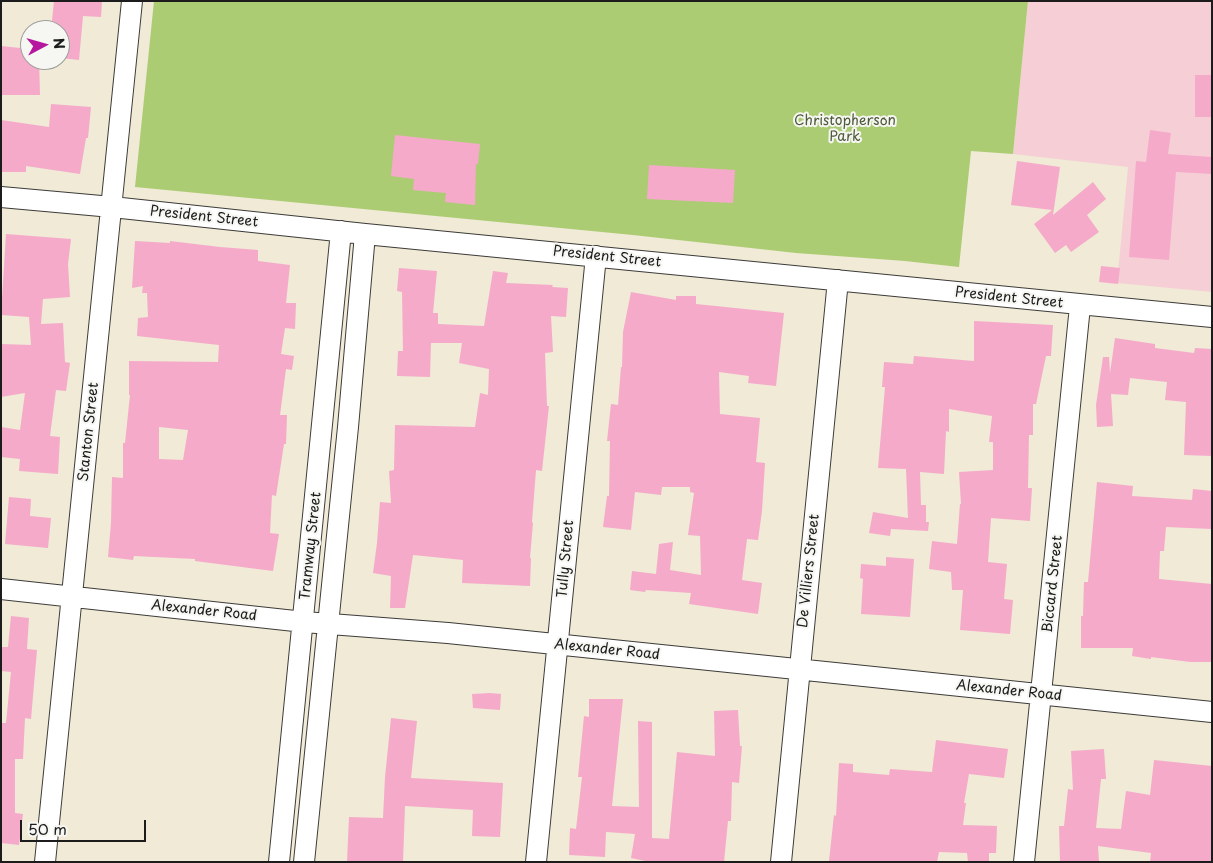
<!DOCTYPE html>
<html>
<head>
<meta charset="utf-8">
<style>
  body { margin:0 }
  #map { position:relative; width:1213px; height:863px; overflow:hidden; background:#f0ead6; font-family:"Playpen Sans",sans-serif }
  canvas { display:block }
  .frame { position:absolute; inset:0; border:2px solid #1c1c1c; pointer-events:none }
  .north { position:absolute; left:20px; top:20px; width:50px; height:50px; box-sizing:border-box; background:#f6f6f2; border:1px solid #9f9f9c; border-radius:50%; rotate:84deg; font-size:14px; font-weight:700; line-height:20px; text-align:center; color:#1c1c1c }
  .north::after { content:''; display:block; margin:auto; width:18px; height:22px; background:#b5179e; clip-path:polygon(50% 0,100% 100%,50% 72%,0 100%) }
  .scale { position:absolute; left:20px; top:820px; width:126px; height:22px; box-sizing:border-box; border:2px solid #1c1c1c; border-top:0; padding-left:6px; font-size:15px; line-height:18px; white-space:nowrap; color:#1c1c1c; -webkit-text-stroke:4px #f6f6f2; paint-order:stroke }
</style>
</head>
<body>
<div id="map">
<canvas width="1213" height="863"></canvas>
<div class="frame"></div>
<div class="north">N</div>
<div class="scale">50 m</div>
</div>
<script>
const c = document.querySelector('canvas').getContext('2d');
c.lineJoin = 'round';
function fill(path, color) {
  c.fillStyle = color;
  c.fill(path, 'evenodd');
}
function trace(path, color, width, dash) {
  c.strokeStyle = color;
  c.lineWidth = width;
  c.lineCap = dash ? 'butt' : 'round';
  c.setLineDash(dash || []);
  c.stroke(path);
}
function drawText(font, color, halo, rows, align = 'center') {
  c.font = font + ' "Playpen Sans",sans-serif';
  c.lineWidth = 4;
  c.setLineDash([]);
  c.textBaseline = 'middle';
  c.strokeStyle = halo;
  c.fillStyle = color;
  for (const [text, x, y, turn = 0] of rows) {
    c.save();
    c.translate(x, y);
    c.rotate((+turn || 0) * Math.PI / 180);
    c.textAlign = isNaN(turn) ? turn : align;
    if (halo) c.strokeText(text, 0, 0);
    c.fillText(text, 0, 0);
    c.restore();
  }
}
fill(new Path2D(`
  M 1028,1 L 1212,1 L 1212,292 L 1117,283 L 1128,167 L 1013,154 Z`), '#f6cfd6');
fill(new Path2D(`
  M 154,1 L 1028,1 L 1013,154 L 971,151 L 959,267 L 905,261 L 796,253 L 633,235 L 135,187 Z`), '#accc74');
fill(new Path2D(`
  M 54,1 L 102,1 L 101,17 L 83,16 L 79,60 L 60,58 L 60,30 L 51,30 Z
  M 1,46 L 30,49 L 30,60 L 39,60 L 40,95 L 1,95 Z
  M 1195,75 L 1212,75 L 1212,117 L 1195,117 Z
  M 51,104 L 91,107 L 88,138 L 86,138 L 80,174 L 26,166 L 26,172 L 1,172 L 1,120 L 49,127 Z
  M 1150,130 L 1171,133 L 1168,154 L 1212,157 L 1212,174 L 1176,172 L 1169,260 L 1129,257 L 1136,161 L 1146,162 Z
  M 395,135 L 480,144 L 478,164 L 476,164 L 475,205 L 445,202 L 446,193 L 413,190 L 414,179 L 391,176 Z
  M 1017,161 L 1060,167 L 1053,215 L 1093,182 L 1106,199 L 1087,215 L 1099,232 L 1071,252 L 1066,245 L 1055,253 L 1034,224 L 1052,210 L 1011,205 Z
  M 649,165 L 735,170 L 733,203 L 647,199 Z
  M 6,234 L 71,239 L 68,264 L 70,297 L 43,299 L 41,324 L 63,323 L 65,362 L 70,363 L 66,391 L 56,390 L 50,436 L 60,437 L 58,474 L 19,471 L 20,459 L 1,457 L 1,427 L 20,430 L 25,393 L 1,397 L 1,344 L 31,345 L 29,317 L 1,315 Z
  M 135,241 L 170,243 L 170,241 L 220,247 L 258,250 L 258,261 L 290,265 L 286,303 L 296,303 L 295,329 L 285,328 L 281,354 L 294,356 L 292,370 L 286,369 L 280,415 L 287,415 L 286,444 L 284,444 L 276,496 L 272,495 L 270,533 L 279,534 L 273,571 L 195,561 L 195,559 L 134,556 L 133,560 L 108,557 L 111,523 L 112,477 L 123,478 L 123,443 L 125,443 L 130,395 L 129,395 L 129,361 L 218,362 L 219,345 L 137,336 L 138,318 L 148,317 L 147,293 L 142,293 L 143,286 L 132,288 ZM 159,427 L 188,430 L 183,460 L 159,459 Z
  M 1101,266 L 1120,268 L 1118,284 L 1099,282 Z
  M 399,268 L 437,271 L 433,313 L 438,313 L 438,324 L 484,326 L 493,271 L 508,273 L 506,283 L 553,285 L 552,287 L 568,288 L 566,317 L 551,316 L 553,352 L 545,353 L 547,406 L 549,406 L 542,471 L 536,470 L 532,522 L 533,523 L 530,558 L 531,558 L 530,586 L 462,583 L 463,560 L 413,555 L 405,608 L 390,608 L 391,576 L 373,573 L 377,543 L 380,502 L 391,503 L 389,471 L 394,470 L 395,425 L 475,427 L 480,393 L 488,395 L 489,369 L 459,363 L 462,343 L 431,343 L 430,377 L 397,376 L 398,351 L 403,351 L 402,292 L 397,291 Z
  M 631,292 L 676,300 L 676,296 L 696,296 L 696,304 L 784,313 L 776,386 L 748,383 L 749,376 L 719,372 L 720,414 L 760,418 L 756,462 L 765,463 L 762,511 L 758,540 L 747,539 L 742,580 L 762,583 L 758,614 L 689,604 L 691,593 L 646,590 L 645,592 L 630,590 L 632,571 L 656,574 L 659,544 L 673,542 L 670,570 L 701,575 L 700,536 L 688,535 L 694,493 L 690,492 L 690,487 L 662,487 L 661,495 L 635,492 L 631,530 L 603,527 L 607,496 L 609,496 L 610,441 L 607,441 L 611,404 L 618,405 L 621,367 L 622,367 L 623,332 Z
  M 974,321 L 1053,325 L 1051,356 L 1046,356 L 1036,404 L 1033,404 L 1033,435 L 1029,435 L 1028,488 L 1032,488 L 1030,521 L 991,518 L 988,562 L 1007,564 L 1004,599 L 1013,600 L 1010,634 L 960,630 L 963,590 L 952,590 L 951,572 L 929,569 L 932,541 L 957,544 L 960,504 L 961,504 L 959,472 L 993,470 L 993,442 L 989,442 L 992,416 L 949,409 L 949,432 L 946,431 L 944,474 L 920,472 L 921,505 L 926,505 L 926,522 L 929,522 L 928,531 L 891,529 L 890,536 L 869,533 L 873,512 L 908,518 L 906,469 L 878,468 L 885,387 L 882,387 L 884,362 L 913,364 L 914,356 L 974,361 Z
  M 1115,338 L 1155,344 L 1155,348 L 1194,353 L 1195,348 L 1212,349 L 1212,456 L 1184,455 L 1186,402 L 1165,400 L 1167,382 L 1130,378 L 1128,395 L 1111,394 L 1113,426 L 1097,427 L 1096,405 L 1103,357 L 1109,357 L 1110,373 Z
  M 1097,482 L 1133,486 L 1132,496 L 1192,500 L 1193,489 L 1212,491 L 1212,529 L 1166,527 L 1164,551 L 1160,551 L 1159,579 L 1212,584 L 1212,662 L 1190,662 L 1151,657 L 1151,659 L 1132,656 L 1133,648 L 1081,648 L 1081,616 L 1083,616 L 1084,582 L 1088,582 Z
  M 9,497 L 31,499 L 30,516 L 51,518 L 48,548 L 5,544 Z
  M 886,557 L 914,559 L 910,617 L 861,614 L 863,579 L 860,578 L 861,564 L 886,566 Z
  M 11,616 L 29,618 L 27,649 L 37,650 L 31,719 L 25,718 L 23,759 L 15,759 L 15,813 L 23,814 L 19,845 L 1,843 L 1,723 L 6,723 L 11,672 L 1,671 L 1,647 L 8,647 Z
  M 490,693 L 501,694 L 500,710 L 473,708 L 472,694 Z
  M 589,699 L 623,699 L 612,806 L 639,807 L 638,721 L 652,722 L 652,838 L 669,839 L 677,752 L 715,756 L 714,711 L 738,710 L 740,746 L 742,746 L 739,783 L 732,782 L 731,821 L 728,821 L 724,862 L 650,862 L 631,858 L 635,834 L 606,832 L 605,857 L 569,855 L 570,828 L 576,829 L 582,777 L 578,777 L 584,716 L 589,717 Z
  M 391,718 L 417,721 L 411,778 L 503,783 L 500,837 L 472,836 L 473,810 L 405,806 L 403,862 L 347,862 L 349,817 L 383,818 L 385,777 Z
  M 936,740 L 1008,749 L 1004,778 L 969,774 L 964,803 L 966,803 L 963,825 L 997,826 L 996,853 L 989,853 L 989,862 L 968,862 L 967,853 L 939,852 L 937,862 L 829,861 L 834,815 L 836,816 L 839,763 L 853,764 L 853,772 L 889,775 L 890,769 L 932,772 Z
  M 1104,749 L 1106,779 L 1101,779 L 1096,828 L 1121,829 L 1126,791 L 1150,795 L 1154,760 L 1212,766 L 1212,862 L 1150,862 L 1151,853 L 1098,846 L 1099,862 L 1060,862 L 1059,826 L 1064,826 L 1068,789 L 1073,790 L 1071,751 Z`), '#f5aaca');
const minor = new Path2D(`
  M 1,197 L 112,207 L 365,234 L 1212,317
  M 1,589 L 304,622 L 448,633 L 1212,712
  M 45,862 L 132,1
  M 279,862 L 341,231
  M 304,862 L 348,427 L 365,234
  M 536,862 L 596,256
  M 781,862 L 838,280
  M 1024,862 L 1080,306`);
trace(minor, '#3c3b38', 22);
trace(minor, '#fff', 20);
drawText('14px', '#4e5a3b', '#f6f6f2', [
  ["Christopherson",845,121],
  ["Park",845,137]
]);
drawText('14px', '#1c1c1c', '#f6f6f2', [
  ["President Street",204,217,6],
  ["President Street",607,257,6],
  ["President Street",1009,298,6],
  ["Stanton Street",89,432,-84],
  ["Tramway Street",311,546,-84],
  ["Tully Street",566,559,-85],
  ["De Villiers Street",809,571,-84],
  ["Biccard Street",1053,584,-84],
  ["Alexander Road",204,611,6],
  ["Alexander Road",607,650,6],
  ["Alexander Road",1009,691,6]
]);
</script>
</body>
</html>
